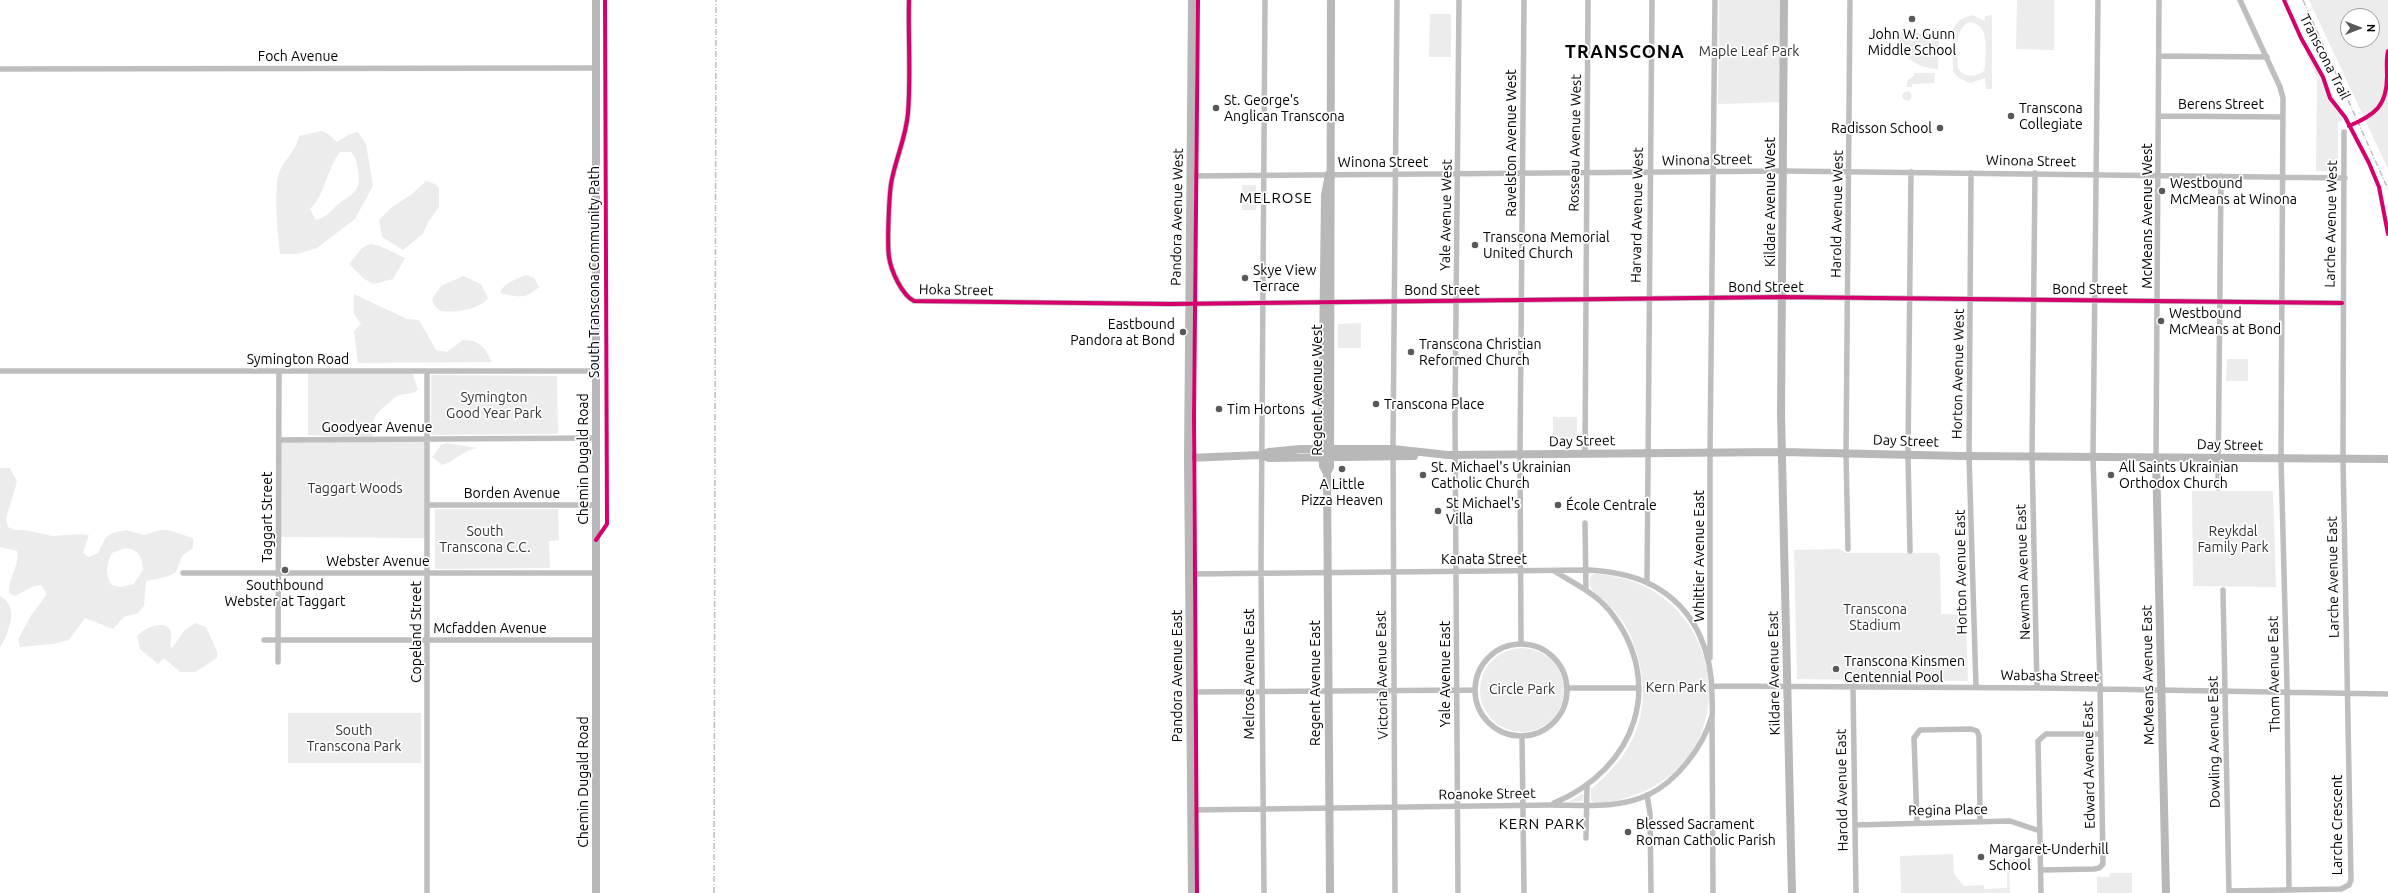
<!DOCTYPE html>
<html>
<head>
<meta charset="utf-8">
<style>
  body { margin:0 }
  #map { position:relative; width:2388px; height:893px; overflow:hidden; background:#fff; font-family:Ubuntu,sans-serif }
  canvas { display:block }
  .north { position:absolute; left:2340px; top:8px; width:40px; height:40px; box-sizing:border-box; background:#fff; border:1px solid #999; border-radius:50%; rotate:90deg; font-size:11px; font-weight:700; line-height:16px; text-align:center; color:#000 }
  .north::after { content:''; display:block; margin:auto; width:14px; height:18px; background:#595959; clip-path:polygon(50% 0,100% 100%,50% 72%,0 100%) }
</style>
</head>
<body>
<div id="map">
<canvas width="2388" height="893"></canvas>
<div class="north">N</div>
</div>
<script>
const c = document.querySelector('canvas').getContext('2d');
c.lineJoin = 'round';
function fill(path, color) {
  c.fillStyle = color;
  c.fill(path, 'evenodd');
}
function trace(path, color, width, dash) {
  c.strokeStyle = color;
  c.lineWidth = width;
  c.lineCap = dash ? 'butt' : 'round';
  c.setLineDash(dash || []);
  c.stroke(path);
}
function drawText(font, color, halo, rows, align = 'center') {
  c.font = font + ' Ubuntu,sans-serif';
  c.lineWidth = 3.5;
  c.setLineDash([]);
  c.textBaseline = 'middle';
  c.strokeStyle = halo;
  c.fillStyle = color;
  for (const [text, x, y, turn = 0] of rows) {
    c.save();
    c.translate(x, y);
    c.rotate((+turn || 0) * Math.PI / 180);
    c.textAlign = isNaN(turn) ? turn : align;
    if (halo) c.strokeText(text, 0, 0);
    c.fillText(text, 0, 0);
    c.restore();
  }
}
fill(new Path2D(`
  M 1719,0 L 1780,0 L 1780,102 L 1718,104 Z
  M 2017,0 L 2054,0 L 2054,50 L 2016,49 Z
  M 2309,0 L 2388,0 L 2388,169 ZM 2348,16 L 2372,16 L 2372,40 L 2348,40 Z
  M 1430,14 L 1451,14 L 1451,57 L 1429,57 Z
  M 1972,15 L 1985,21 L 1985,16 L 1992,15 L 1992,89 L 1986,89 L 1985,78 L 1970,83 L 1959,78 L 1953,72 L 1952,30 L 1960,20 ZM 1970,22 C 1991,25 1985,52 1985,68 L 1983,72 C 1974,77 1964,78 1958,68 C 1958,53 1953,28 1970,22 Z
  M 1936,32 L 1939,34 L 1938,69 C 1916,68 1901,57 1898,34 Z
  M 2310,49 L 2341,110 L 2343,121 L 2338,122 L 2338,171 L 2316,171 L 2317,77 L 2305,51 Z
  M 1914,73 L 1935,73 L 1934,83 L 1912,84 L 1912,87 L 1906,87 L 1908,80 L 1914,76 Z
  M1902.5 96a4.5 4.5 0 1 1 9 0a4.5 4.5 0 1 1-9 0Z
  M 322,131 L 328,134 L 337,142 L 350,134 L 358,132 L 366,144 L 373,186 L 355,219 L 317,248 L 297,254 L 280,254 C 278,234 274,197 278,177 C 281,161 296,153 299,136 ZM 340,152 L 351,152 C 356,157 356,162 358,169 C 362,193 352,193 336,206 C 329,213 326,217 316,220 L 310,209 C 326,193 326,170 340,152 Z
  M 426,181 L 435,184 L 439,188 L 439,207 L 428,222 L 423,234 L 403,250 L 382,237 L 379,220 L 392,207 L 412,194 Z
  M 1242,185 L 1256,185 L 1256,210 L 1242,210 Z
  M 370,244 L 380,246 L 405,258 L 393,279 L 374,284 L 364,279 L 349,264 L 362,248 Z
  M 526,275 L 534,278 L 539,287 C 525,300 518,297 500,293 C 503,283 517,279 526,275 Z
  M 463,276 L 481,284 L 488,298 C 479,310 454,313 440,311 L 433,304 L 432,299 L 441,286 Z
  M 354,294 L 407,319 L 419,320 L 436,350 L 447,352 L 463,340 C 482,341 484,347 492,362 L 358,363 L 354,331 L 361,324 L 354,314 Z
  M 1361,323 L 1361,348 L 1338,348 L 1338,324 Z
  M 2227,359 L 2248,359 L 2248,381 L 2226,381 Z
  M 308,371 L 412,371 L 418,390 C 411,395 404,393 397,396 C 394,398 390,402 387,404 C 374,415 371,421 373,438 L 427,439 L 428,538 L 279,537 L 279,440 L 364,438 L 308,435 Z
  M 431,375 L 557,376 L 558,434 L 431,435 Z
  M 1553,417 L 1577,417 L 1577,439 L 1553,439 Z
  M 447,443 L 477,448 C 462,450 457,461 442,465 L 432,457 L 441,445 Z
  M 0,468 L 10,468 L 17,482 L 6,518 L 8,527 L 14,530 L 25,530 L 52,536 L 81,534 L 89,535 L 83,553 L 89,557 L 98,553 L 106,537 L 113,533 L 126,530 L 144,535 L 160,530 L 168,530 L 193,538 L 193,548 L 182,556 L 176,572 L 166,577 L 146,581 L 144,606 L 138,613 L 124,617 L 113,629 L 85,618 L 69,640 L 53,644 L 20,647 L 18,640 L 30,617 L 47,594 L 41,585 L 34,586 L 15,596 L 9,593 C 8,577 20,566 17,551 L 0,547 ZM 125,548 C 139,549 142,557 143,570 L 134,584 L 121,587 L 112,585 C 105,575 106,564 112,553 Z
  M 2192,491 L 2273,491 L 2276,587 L 2193,586 Z
  M 435,509 L 558,509 L 559,540 L 549,541 L 550,568 L 435,569 Z
  M 1840,549 L 1846,553 L 1937,553 L 1940,556 L 1941,614 L 1966,615 L 1968,681 L 1797,679 L 1794,550 Z
  M 1593,574 C 1727,579 1753,760 1629,797 C 1619,800 1601,807 1591,801 L 1591,789 C 1640,749 1655,703 1633,642 C 1628,626 1616,611 1604,600 C 1600,597 1595,594 1592,590 C 1589,585 1588,578 1593,574 Z
  M 0,596 C 20,607 9,632 0,648 Z
  M 195,623 L 206,627 L 217,651 L 217,658 L 195,672 L 180,672 L 164,658 L 158,664 L 140,649 L 137,636 C 150,623 178,617 170,645 L 172,648 L 184,631 Z
  M1480 690a42 42 0 1 1 84 0a42 42 0 1 1-84 0Z
  M 288,713 L 421,713 L 421,763 L 288,763 Z
  M 1581,794 L 1584,795 L 1583,801 L 1569,802 Z
  M 1953,854 L 1954,874 L 1964,886 L 1984,885 L 1984,889 L 2007,888 L 2007,861 L 2009,859 L 2032,859 L 2032,864 L 2009,865 L 2010,893 L 1901,893 L 1900,856 Z
  M 2110,873 L 2132,873 L 2132,893 L 2097,893 L 2097,877 L 2109,877 Z`), '#ececec');
trace(new Path2D(`
  M 909,0 C 908,37 911,76 908,113 C 906,138 895,160 891,184 C 889,198 887,244 889,257 C 891,271 902,295 914,301 L 1170,304 L 1782,297 L 2342,303
  M 2240,0 L 2280,87 L 2283,98 L 2281,458 L 2287,686 L 2289,889
  M 2159,56 L 2267,57
  M 0,69 L 596,68
  M 2159,116 L 2283,117
  M 1971,173 L 1969,456 L 1976,687
  M 2035,173 L 2032,456 L 2037,688
  M 1190,176 L 1783,171 L 2345,178
  M 0,371 L 596,371
  M 279,440 L 596,438
  M 1585,454 L 1588,0
  M 2156,457 L 2159,0
  M 2218,488 L 2221,176
  M 427,505 L 596,505
  M 1585,523 L 1586,590
  M 1848,549 L 1846,453 L 1850,0
  M 1910,551 L 1908,455 L 1911,172
  M 183,573 L 596,573
  M 1190,574 L 1590,570 C 1615,572 1640,576 1662,591 C 1697,614 1712,654 1712,695 C 1712,702 1713,710 1712,716 C 1703,747 1677,781 1648,795 C 1617,809 1584,805 1550,805 L 1192,810
  M 1647,582 L 1652,0
  M 2223,590 L 2229,893
  M 264,640 L 596,640
  M 1521,644 L 1520,454 L 1524,0
  M1475 690a46 46 0 1 1 92 0a46 46 0 1 1-92 0Z
  M 1710,658 L 1710,452 L 1715,0
  M 278,662 L 279,371
  M 1712,686 L 2043,688 L 2388,694
  M 1853,686 L 1856,893
  M 1567,688 L 1638,688
  M 1190,692 L 1475,690
  M 1712,717 L 1713,893
  M 1522,736 L 1524,893
  M 1647,795 L 1650,813 L 1651,893
  M 1554,803 C 1636,769 1667,682 1609,610 C 1595,593 1572,582 1554,571
  M 1917,823 L 1914,738 L 1920,730 L 1971,729 L 1977,731 L 1979,736 L 1980,821
  M 1855,825 L 2010,821 L 2040,831
  M 1586,838 L 1587,786
  M 2041,870 L 2094,869 L 2099,868 L 2103,864 L 2100,684 L 2093,457 L 2098,0
  M 2229,891 L 2341,889 L 2349,885 L 2351,880 L 2343,459 L 2344,132
  M 427,893 L 427,372
  M 1264,893 L 1261,568 L 1265,0
  M 1395,893 L 1393,445 L 1397,0
  M 1458,893 L 1455,417 L 1459,0
  M 2041,893 L 2038,741 L 2046,734 L 2100,734`), '#bebebe', 5.5);
trace(new Path2D(`
  M 1784,0 L 1781,414 L 1792,893
  M 1261,455 L 1269,458 L 1414,456
  M 2156,457 L 2166,893
  M 1188,458 L 1261,455 L 1269,452 L 1300,449 L 1393,449 L 1448,455 L 1781,452 L 1962,456 L 2388,459
  M 1327,473 L 1323,466 L 1322,440 L 1325,195 L 1329,174
  M 596,893 L 596,0
  M 1192,893 L 1188,458 L 1192,0
  M 1330,893 L 1327,473 L 1330,467 L 1331,0`), '#b8b8b8', 8);
trace(new Path2D(`
  M 2303,0 L 2388,189
  M 714,893 L 716,0`), '#bebebe', 1.5, [6, 2, 1, 2]);
trace(new Path2D(`
  M 909,0 C 908,37 911,76 908,113 C 906,138 895,160 891,184 C 889,198 887,244 889,257 C 891,271 902,295 914,301 L 1170,304 L 1782,297 L 2342,303
  M 2284,0 L 2301,38 L 2323,77 L 2330,98 L 2345,117 L 2369,163 L 2379,187 L 2388,234
  M 2349,126 C 2375,115 2387,106 2387,76 C 2387,68 2386,59 2388,51
  M 596,540 L 607,524 L 605,0
  M 1197,893 L 1194,417 L 1198,0`), '#d6006c', 4);
for (const [x, y, r, color] of [
  [1912,19,4,"#595959"],
  [1216,108,4,"#595959"],
  [2011,116,4,"#595959"],
  [1940,128,4,"#595959"],
  [2162,191,4,"#595959"],
  [1475,245,4,"#595959"],
  [1245,278,4,"#595959"],
  [2161,321,4,"#595959"],
  [1183,332,4,"#595959"],
  [1411,352,4,"#595959"],
  [1376,404,4,"#595959"],
  [1219,409,4,"#595959"],
  [1342,469,4,"#595959"],
  [1423,475,4,"#595959"],
  [2111,475,4,"#595959"],
  [1558,505,4,"#595959"],
  [1438,511,4,"#595959"],
  [285,570,4,"#595959"],
  [1836,669,4,"#595959"],
  [1628,832,4,"#595959"],
  [1981,857,4,"#595959"]
]) {
  const dot = new Path2D();
  dot.arc(x, y, r, 0, 2 * Math.PI);
  c.fillStyle = color;
  c.fill(dot);
  trace(dot, '#fff', 1.5);
}
drawText('14px', '#000', '#fff', [
  ["John W. Gunn",1912,34,"center"],
  ["Middle School",1912,50,"center"],
  ["St. George's",1224,100],
  ["Anglican Transcona",1224,116],
  ["Transcona",2019,108],
  ["Collegiate",2019,124],
  ["Radisson School",1932,128,"right"],
  ["Westbound",2170,183],
  ["McMeans at Winona",2170,199],
  ["Transcona Memorial",1483,237],
  ["United Church",1483,253],
  ["Skye View",1253,270],
  ["Terrace",1253,286],
  ["Westbound",2169,313],
  ["McMeans at Bond",2169,329],
  ["Eastbound",1175,324,"right"],
  ["Pandora at Bond",1175,340,"right"],
  ["Transcona Christian",1419,344],
  ["Reformed Church",1419,360],
  ["Transcona Place",1384,404],
  ["Tim Hortons",1227,409],
  ["St. Michael's Ukrainian",1431,467],
  ["Catholic Church",1431,483],
  ["All Saints Ukrainian",2119,467],
  ["Orthodox Church",2119,483],
  ["A Little",1342,484,"center"],
  ["Pizza Heaven",1342,500,"center"],
  ["St Michael's",1446,503],
  ["Villa",1446,519],
  ["École Centrale",1566,505],
  ["Southbound",285,585,"center"],
  ["Webster at Taggart",285,601,"center"],
  ["Transcona Kinsmen",1844,661],
  ["Centennial Pool",1844,677],
  ["Blessed Sacrament",1636,824],
  ["Roman Catholic Parish",1636,840],
  ["Margaret-Underhill",1989,849],
  ["School",1989,865]
], 'left');
drawText('14px', '#333', '#fff', [
  ["Maple Leaf Park",1749,51],
  ["Symington",494,397],
  ["Good Year Park",494,413],
  ["Taggart Woods",355,488],
  ["South",485,531],
  ["Transcona C.C.",485,547],
  ["Reykdal",2233,531],
  ["Family Park",2233,547],
  ["Transcona",1875,609],
  ["Stadium",1875,625],
  ["Kern Park",1676,687],
  ["Circle Park",1522,689],
  ["South",354,730],
  ["Transcona Park",354,746]
]);
drawText('14px', '#000', '#fff', [
  ["Foch Avenue",298,56],
  ["Transcona Trail",2325,57,63],
  ["Berens Street",2221,104],
  ["Ravelston Avenue West",1511,143,-90],
  ["Rosseau Avenue West",1575,143,-89],
  ["Winona Street",1707,160,-1],
  ["Winona Street",2031,161,1],
  ["Winona Street",1383,162],
  ["Kildare Avenue West",1770,202,-90],
  ["Harold Avenue West",1837,214,-89],
  ["Yale Avenue West",1446,215,-89],
  ["Harvard Avenue West",1637,215,-89],
  ["McMeans Avenue West",2147,216,-90],
  ["Pandora Avenue West",1177,217,-89],
  ["Larche Avenue West",2331,224,-89],
  ["South Transcona Community Path",594,272,-90],
  ["Bond Street",1766,287],
  ["Bond Street",2090,289],
  ["Hoka Street",956,290,1],
  ["Bond Street",1442,290],
  ["Symington Road",298,359],
  ["Horton Avenue West",1958,374,-89],
  ["Regent Avenue West",1317,390,-90],
  ["Goodyear Avenue",377,427],
  ["Day Street",1582,441,-1],
  ["Day Street",1906,441,2],
  ["Day Street",2230,445,1],
  ["Chemin Dugald Road",583,459,-90],
  ["Borden Avenue",512,493],
  ["Taggart Street",267,517,-90],
  ["Whittier Avenue East",1699,556,-90],
  ["Kanata Street",1484,559],
  ["Webster Avenue",378,561],
  ["Horton Avenue East",1961,572,-91],
  ["Newman Avenue East",2023,572,-92],
  ["Larche Avenue East",2333,577,-91],
  ["Mcfadden Avenue",490,628],
  ["Copeland Street",416,632,-90],
  ["Kildare Avenue East",1774,673,-91],
  ["Melrose Avenue East",1249,674,-90],
  ["Yale Avenue East",1445,674,-90],
  ["Thom Avenue East",2274,674,-91],
  ["Victoria Avenue East",1382,675,-91],
  ["McMeans Avenue East",2148,675,-91],
  ["Pandora Avenue East",1177,676,-90],
  ["Wabasha Street",2050,676,1],
  ["Regent Avenue East",1315,683,-90],
  ["Dowling Avenue East",2214,742,-91],
  ["Edward Avenue East",2089,765,-91],
  ["Chemin Dugald Road",583,782,-90],
  ["Harold Avenue East",1842,790,-91],
  ["Roanoke Street",1487,794,-1],
  ["Regina Place",1948,810,-1],
  ["Larche Crescent",2337,825,-90]
]);
c.letterSpacing = '1px';
drawText('15px', '#000', '#fff', [
  ["MELROSE",1276,198],
  ["KERN PARK",1542,824]
]);
c.letterSpacing = '0px';
c.letterSpacing = '1px';
drawText('bold 18px', '#000', '#fff', [
  ["TRANSCONA",1625,52]
]);
c.letterSpacing = '0px';
</script>
</body>
</html>
